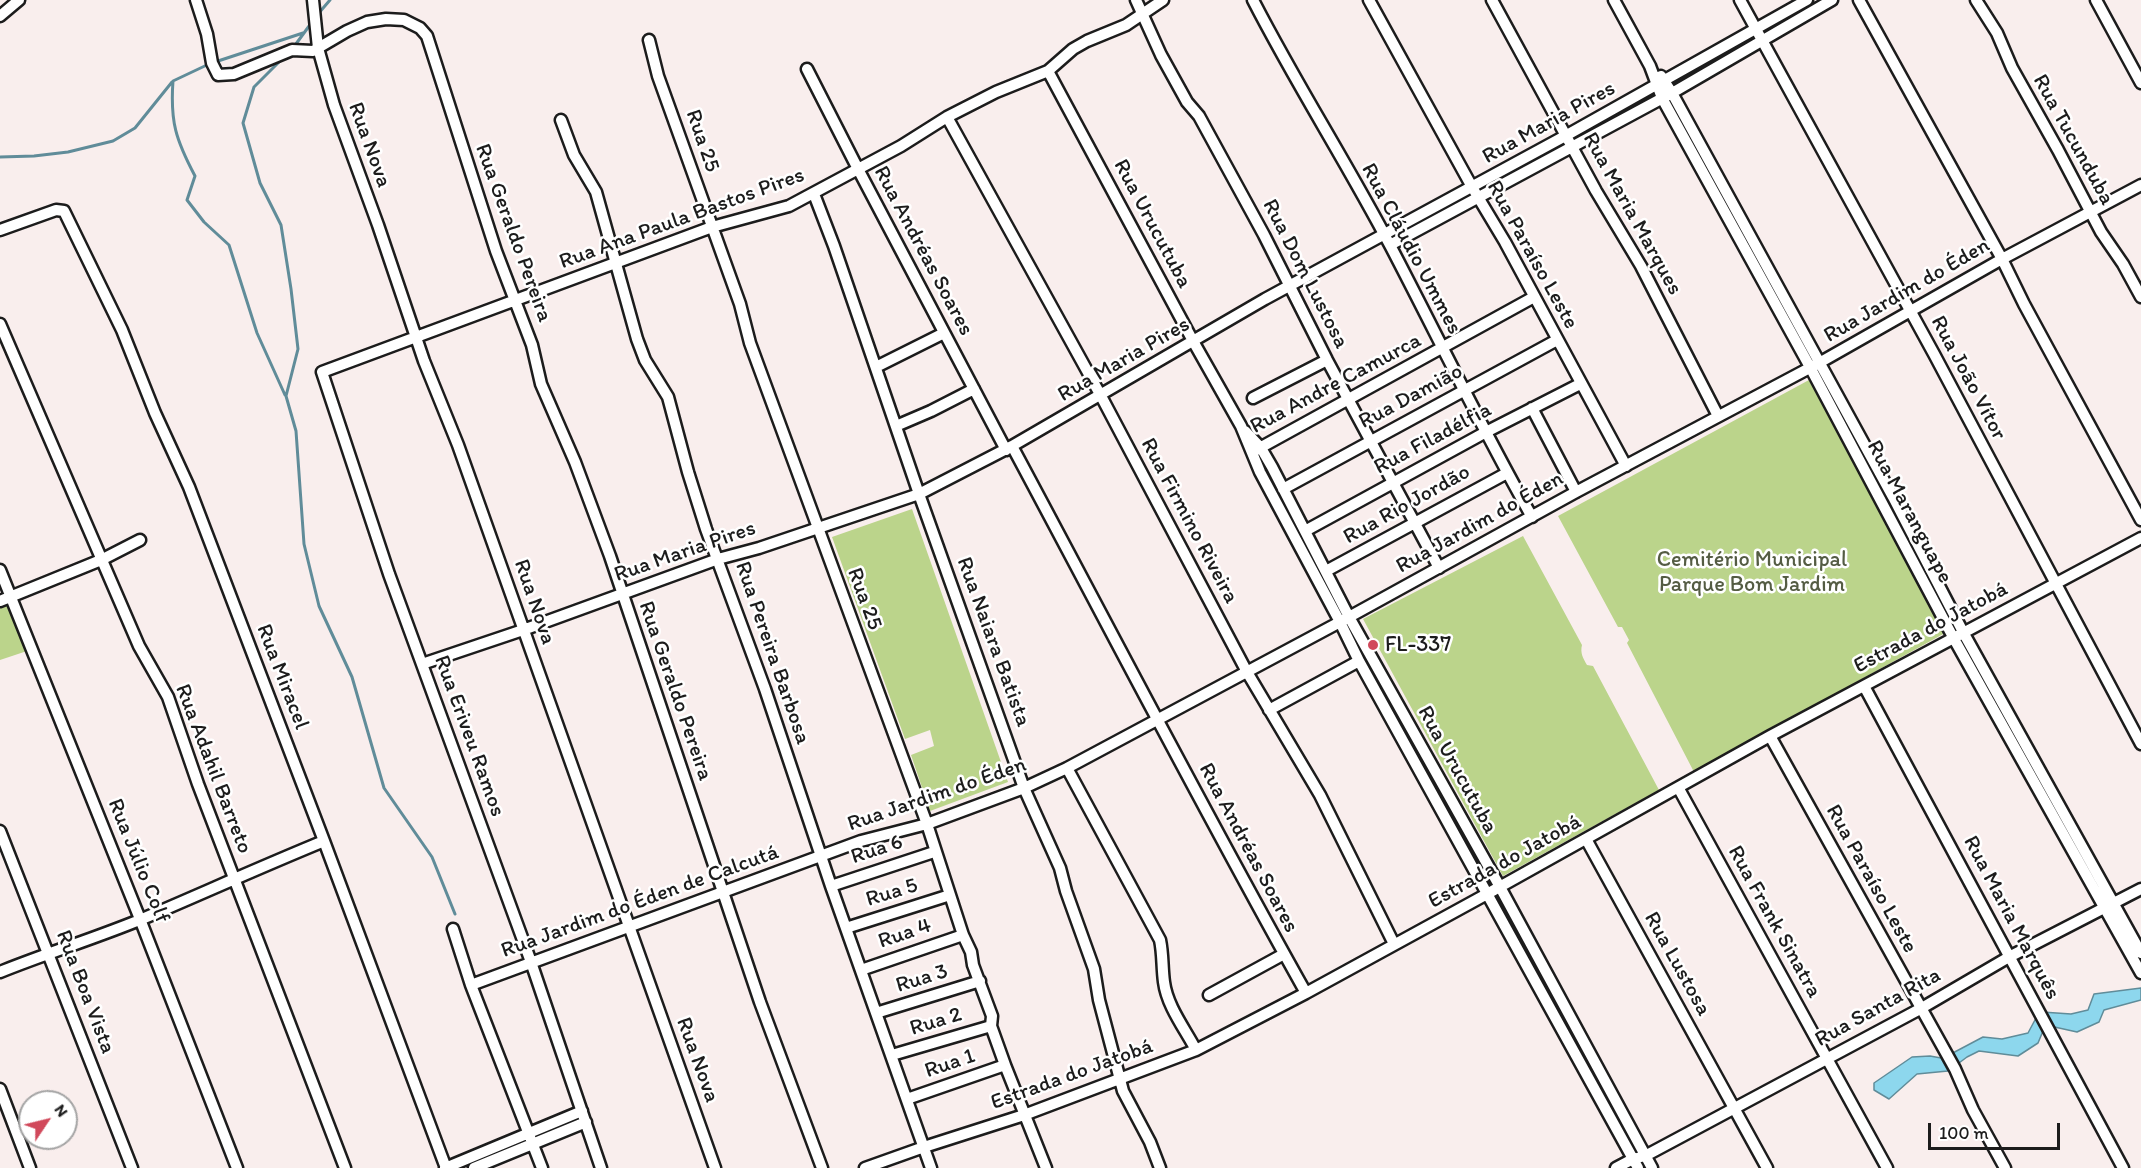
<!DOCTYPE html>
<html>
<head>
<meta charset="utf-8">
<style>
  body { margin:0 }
  #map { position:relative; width:2141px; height:1168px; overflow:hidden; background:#f9eeed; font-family:Itim,sans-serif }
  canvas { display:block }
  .north { position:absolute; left:18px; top:1090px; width:60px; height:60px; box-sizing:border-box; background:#fff; border:2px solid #a4a4a4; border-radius:50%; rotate:55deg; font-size:16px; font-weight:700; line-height:24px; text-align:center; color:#1c1c1c }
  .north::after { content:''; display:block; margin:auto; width:21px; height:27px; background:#d1495b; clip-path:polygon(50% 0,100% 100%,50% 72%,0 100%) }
  .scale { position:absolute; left:1928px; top:1123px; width:132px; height:27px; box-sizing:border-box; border:3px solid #1c1c1c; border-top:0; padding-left:8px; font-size:18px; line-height:21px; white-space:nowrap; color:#1c1c1c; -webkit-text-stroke:4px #fff; paint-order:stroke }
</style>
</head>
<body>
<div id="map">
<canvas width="2141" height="1168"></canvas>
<div class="north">N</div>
<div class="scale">100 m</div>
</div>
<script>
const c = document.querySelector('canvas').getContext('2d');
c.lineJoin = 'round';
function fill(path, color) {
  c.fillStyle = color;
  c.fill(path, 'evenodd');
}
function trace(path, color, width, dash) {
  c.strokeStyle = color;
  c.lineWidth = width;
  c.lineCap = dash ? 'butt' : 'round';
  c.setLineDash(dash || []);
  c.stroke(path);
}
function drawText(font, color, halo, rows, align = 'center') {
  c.font = font + ' Itim,sans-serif';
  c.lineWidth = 5;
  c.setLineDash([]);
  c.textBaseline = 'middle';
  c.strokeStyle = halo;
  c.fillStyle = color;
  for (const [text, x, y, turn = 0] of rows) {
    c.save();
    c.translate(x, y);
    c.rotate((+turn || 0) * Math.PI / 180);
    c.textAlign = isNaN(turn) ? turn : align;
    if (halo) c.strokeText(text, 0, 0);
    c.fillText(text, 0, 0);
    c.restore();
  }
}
fill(new Path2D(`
  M 1809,380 L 1945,633 L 1694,772 L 1627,643 L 1629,640 L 1622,627 L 1618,627 L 1558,516 Z
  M 912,509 L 1008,782 L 930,811 L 911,755 L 934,746 L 930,730 L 905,739 L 832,537 Z
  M 1523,536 L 1582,645 C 1580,653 1583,658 1587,665 L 1593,666 L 1659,790 L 1503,876 L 1363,619 Z
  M 8,604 L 27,651 L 0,660 L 0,607 Z`), '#bbd48b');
const water = new Path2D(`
  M 2141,988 L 2141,1000 L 2104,1010 L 2099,1022 L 2077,1032 L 2050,1026 L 2042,1012 L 2071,1014 L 2088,1010 L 2094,994 Z
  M 2036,1018 L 2043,1031 L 2038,1043 L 2018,1056 L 1979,1051 L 1967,1057 L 1955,1066 L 1949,1055 L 1983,1037 L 2002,1039 L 2028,1033 Z
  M 1930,1056 L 1941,1058 L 1948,1071 L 1917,1074 L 1889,1099 L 1874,1090 L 1874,1083 L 1912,1057 Z`);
fill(water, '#8dd7ed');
trace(water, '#608c99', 1.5);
trace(new Path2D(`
  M 318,14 L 330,0
  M 293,48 L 312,22
  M 282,59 L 254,87 L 243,123 L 260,183 L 281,225 L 291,289 L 298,349 L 286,396 L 296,431 L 304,544 L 319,606 L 352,677 L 384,788 L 432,857 L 455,914
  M 215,62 L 303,33
  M 209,64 L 173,81 C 170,122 176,140 195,176 L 187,200 L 204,222 L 229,245 L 257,333 L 285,395
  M 0,157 L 34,156 L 68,152 L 113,141 L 135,128 L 172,82`), '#608c99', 3);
const minor = new Path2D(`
  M 196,0 L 207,34 L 212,63 L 218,75 L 234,74 L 292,50 L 313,51 L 347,31 L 367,22 L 386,19 L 404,20 L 420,28 L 427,36 L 496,251 L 532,345 L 541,384 L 575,462 L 610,556 L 760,1002 L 822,1168
  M 313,0 L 318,48 L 334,105 L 378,225 L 424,361 L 458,445 L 715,1168
  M 1136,0 L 1161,55 L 1187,102 L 1199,116 L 1264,235 L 1327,360 L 1439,568
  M 1253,0 C 1296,84 1347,163 1391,247 C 1438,337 1482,429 1532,517
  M 1369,0 L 1472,187 L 1505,242 L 1626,466
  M 1492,0 L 1596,191 L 1641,266 L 1718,416
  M 1614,0 L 1650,66 L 1662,98 L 1810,367 L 1953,637 L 2141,973
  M 1740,0 L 1934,354 L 2141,744
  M 1859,0 L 2002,259 L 2024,304 L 2141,520
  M 1976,0 L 1997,33 L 2012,68 L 2058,150 L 2101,232 L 2123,264 L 2141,297
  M 2096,0 L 2141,83
  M 0,16 L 19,0
  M 649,40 L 658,76 L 740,304 L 750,343 L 927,824 L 963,935 L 971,952 L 973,965 L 992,1016 L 991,1026 L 1005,1065 L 1046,1168
  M 807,69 L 858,169 L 1006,450
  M 1048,71 L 1193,341 L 1241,426 L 1260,472 L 1340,622 L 1359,661 L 1638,1168
  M 1661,76 L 1672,93 L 1893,497 L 1963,632 L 2141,953
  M 947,117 L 1101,396 L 1247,672 L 1320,795 L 1394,944
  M 561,120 L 574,155 L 596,192 L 637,339 L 645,360 L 668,397 L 688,472 L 706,529 L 765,689 L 831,886 L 931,1168
  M 814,194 L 834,246 L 919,494 L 1024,788 L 1060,868 L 1066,891 L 1094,969 L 1099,1000 L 1123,1091 L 1150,1142 L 1160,1168
  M 0,230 L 56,210 L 64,211 L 122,330 L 155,413 L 189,487 L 324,841 L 446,1168
  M 1390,245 L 1672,93 L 1832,0
  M 0,324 L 139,646 L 168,697 L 198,784 L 345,1168
  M 876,367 L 944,333
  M 1253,398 L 1327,360
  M 1532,408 L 1576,492
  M 896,426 L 931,411 L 974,389
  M 1245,431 L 1261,448 L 1272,467 L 1349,617 L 1500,887 L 1652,1168
  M 1012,446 C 1110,629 1205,813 1306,993
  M 1256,450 L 1534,297
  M 1283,489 L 1557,340
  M 1305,531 L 1486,432 L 1580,384
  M 0,570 L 140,919 L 237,1168
  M 1326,571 L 1507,473
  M 0,601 L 101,560 L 140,540
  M 422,664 L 523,630 L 718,559 L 759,548 L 919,494 L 1012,446 L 1265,299 L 1567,135 L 1807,0
  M 1864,686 L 2123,1168
  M 1269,710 L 1359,661
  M 1770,736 L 1955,1069 L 1973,1110 L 2005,1168
  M 1067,768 L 1160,940 C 1163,954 1162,967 1164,982 C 1167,1006 1185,1029 1196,1050
  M 1679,789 L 1887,1168
  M 0,831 L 132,1168
  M 1586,839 L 1767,1168
  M 831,886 L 934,852
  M 846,928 L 950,895
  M 453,929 L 471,985 L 542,1168
  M 861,970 L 963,935
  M 0,972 C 47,953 96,938 142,919 C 203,893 263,866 324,841
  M 471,985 L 861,841 L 927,824 L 1024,788 L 1067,768 L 1340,622 L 1576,492 L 1819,363 L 2002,259 L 2141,185
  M 1209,995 L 1284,954
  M 876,1013 L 980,981
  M 892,1055 L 991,1026
  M 0,1089 L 30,1168
  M 907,1099 L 1005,1065
  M 445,1168 L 582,1111
  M 474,1168 L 586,1122
  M 601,1168 L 531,962 L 389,574 L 322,372 L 712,227 L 789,206 L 901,146 L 947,117 L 996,92 L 1048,71 L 1073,49 L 1087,41 L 1126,25 L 1163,0
  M 865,1168 L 924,1147 L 1024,1115 L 1196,1050 L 1306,993 L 1487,894 L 1770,736 L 2141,538
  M 1616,1168 L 1633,1159 L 1645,1156 L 1920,1009 L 2009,957 L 2141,889`);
trace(minor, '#1c1c1c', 15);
trace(minor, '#fff', 10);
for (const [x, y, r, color] of [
  [1373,645,6,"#d1495b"]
]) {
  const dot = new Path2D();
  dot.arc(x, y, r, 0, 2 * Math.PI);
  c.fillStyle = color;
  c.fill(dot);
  trace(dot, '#fff', 2);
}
drawText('22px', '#1c1c1c', '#fff', [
  ["Rua Maria Pires",1549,123,-29],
  ["Rua Tucunduba",2073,140,61],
  ["Rua 25",702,141,71],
  ["Rua Nova",369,145,70],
  ["Rua Maria Marques",1632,214,61],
  ["Rua Ana Paula Bastos Pires",682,219,-20],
  ["Rua Urucutuba",1152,224,62],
  ["Rua Geraldo Pereira",513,233,70],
  ["Rua Cláudio Ummes",1411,249,62],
  ["Rua Andréas Soares",923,251,62],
  ["Rua Paraíso Leste",1532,255,61],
  ["Rua Dom Lustosa",1305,274,63],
  ["Rua Jardim do Éden",1907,291,-30],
  ["Rua Maria Pires",1124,360,-30],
  ["Rua João Vítor",1968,378,62],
  ["Rua Andre Camurca",1336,384,-28],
  ["Rua Damião",1411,397,-28],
  ["Rua Filadélfia",1433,439,-28],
  ["Rua Rio Jordão",1407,505,-29],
  ["Rua Maranguape",1909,512,62],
  ["Rua Firmino Riveira",1189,521,62],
  ["Rua Jardim do Éden",1480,523,-29],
  ["Rua Maria Pires",685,552,-19],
  ["Rua 25",864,599,70],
  ["Rua Nova",534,602,71],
  ["Estrada do Jatobá",1931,628,-28],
  ["Rua Naiara Batista",993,642,70],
  ["Rua Pereira Barbosa",772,653,71],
  ["Rua Miracel",282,677,69],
  ["Rua Geraldo Pereira",675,691,71],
  ["Rua Eriveu Ramos",469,736,70],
  ["Rua Adahil Barreto",213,769,69],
  ["Rua Urucutuba",1457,770,61],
  ["Rua Jardim do Éden",937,795,-19],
  ["Rua Andréas Soares",1248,848,62],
  ["Rua 6",877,850,-18],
  ["Rua Júlio Colf",138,861,68],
  ["Estrada do Jatobá",1505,862,-29],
  ["Rua Paraíso Leste",1871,879,61],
  ["Rua 5",892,893,-17],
  ["Rua Jardim do Éden de Calcutá",640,902,-20],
  ["Rua Maria Marquês",2011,918,62],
  ["Rua Frank Sinatra",1774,922,61],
  ["Rua 4",905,934,-19],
  ["Rua Lustosa",1677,964,61],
  ["Rua 3",922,979,-17],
  ["Rua Boa Vista",85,992,69],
  ["Rua Santa Rita",1878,1008,-29],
  ["Rua 2",936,1022,-17],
  ["Rua Nova",697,1060,70],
  ["Rua 1",950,1064,-19],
  ["Estrada do Jatobá",1072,1075,-20]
]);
drawText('22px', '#545c43', '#fff', [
  ["Cemitério Municipal",1752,560],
  ["Parque Bom Jardim",1752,585]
]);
drawText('22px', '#1c1c1c', '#fff', [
  ["FL-337",1385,645]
], 'left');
</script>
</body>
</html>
